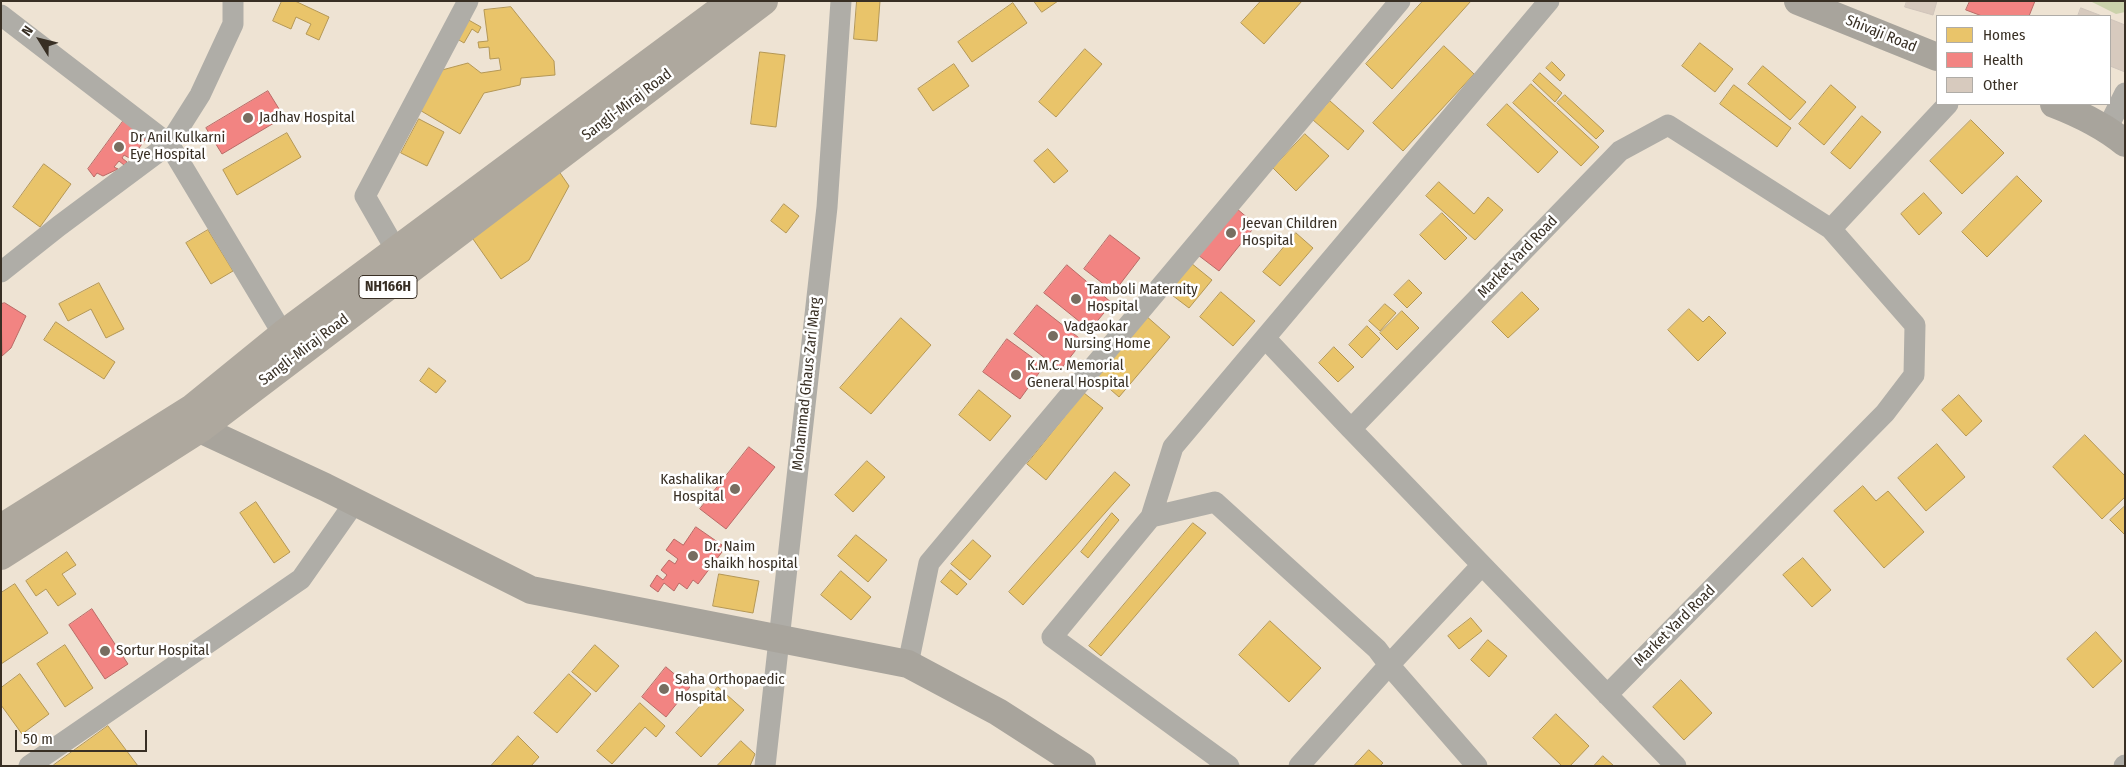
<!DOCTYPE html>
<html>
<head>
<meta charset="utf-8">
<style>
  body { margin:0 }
  #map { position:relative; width:2126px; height:767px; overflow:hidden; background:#eee3d3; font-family:"Fira Sans Condensed",sans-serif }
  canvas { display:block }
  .frame { position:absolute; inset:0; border:2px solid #382f24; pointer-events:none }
  .legend { position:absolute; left:1936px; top:15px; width:175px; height:90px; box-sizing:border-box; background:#fff; border:1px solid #afaca7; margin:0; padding:6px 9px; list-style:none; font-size:15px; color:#382f24 }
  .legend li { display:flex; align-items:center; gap:10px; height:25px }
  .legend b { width:25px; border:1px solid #afaca7 }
  .north { position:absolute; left:15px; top:15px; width:50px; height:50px; -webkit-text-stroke:4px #fff; paint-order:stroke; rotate:306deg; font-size:14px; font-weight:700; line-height:20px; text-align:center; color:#382f24 }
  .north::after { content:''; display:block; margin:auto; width:18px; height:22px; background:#382f24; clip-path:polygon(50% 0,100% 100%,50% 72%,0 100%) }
  .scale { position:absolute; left:15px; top:730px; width:132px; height:22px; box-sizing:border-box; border:2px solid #382f24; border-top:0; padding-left:6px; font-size:15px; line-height:18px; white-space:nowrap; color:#382f24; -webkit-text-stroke:4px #fff; paint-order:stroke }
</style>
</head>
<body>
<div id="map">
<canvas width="2126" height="767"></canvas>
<div class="frame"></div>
<ul class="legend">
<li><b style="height:14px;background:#e9c46a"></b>Homes</li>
<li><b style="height:14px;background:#f28482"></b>Health</li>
<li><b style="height:14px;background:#d7cabe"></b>Other</li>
</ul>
<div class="north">N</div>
<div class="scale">50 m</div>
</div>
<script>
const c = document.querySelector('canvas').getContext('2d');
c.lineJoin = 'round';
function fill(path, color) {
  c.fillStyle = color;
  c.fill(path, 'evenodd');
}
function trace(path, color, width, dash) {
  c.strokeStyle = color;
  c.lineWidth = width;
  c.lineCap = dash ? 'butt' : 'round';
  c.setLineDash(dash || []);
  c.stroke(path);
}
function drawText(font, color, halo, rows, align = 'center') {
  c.font = font + ' "Fira Sans Condensed",sans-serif';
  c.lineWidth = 5;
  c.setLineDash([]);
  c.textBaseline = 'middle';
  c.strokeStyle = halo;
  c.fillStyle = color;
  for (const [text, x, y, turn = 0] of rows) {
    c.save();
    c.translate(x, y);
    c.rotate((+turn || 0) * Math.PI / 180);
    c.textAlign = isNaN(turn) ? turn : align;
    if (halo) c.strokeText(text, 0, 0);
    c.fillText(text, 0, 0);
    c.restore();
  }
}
fill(new Path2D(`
  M 2090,1 L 2125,1 L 2125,12 L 2116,14 Z`), '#cbd2ab');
const homes = new Path2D(`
  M 282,1 L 295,1 L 329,17 L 319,40 L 306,34 L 311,24 L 296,17 L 291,29 L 273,21 Z
  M 857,1 L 880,1 L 877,41 L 854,39 Z
  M 1034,1 L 1058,1 L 1042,12 Z
  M 1261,1 L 1302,1 L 1264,44 L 1241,23 Z
  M 1423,1 L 1471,1 L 1392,89 L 1366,64 Z
  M 1013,3 L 1027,23 L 972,62 L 958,42 Z
  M 511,7 L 554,61 L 555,75 L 521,78 L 520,85 L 484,93 L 460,134 L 418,109 L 442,70 L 468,63 L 481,73 L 501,70 L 499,58 L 490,59 L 489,47 L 479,48 L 478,42 L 488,41 L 484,10 Z
  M 465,18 L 481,27 L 478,33 L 472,29 L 464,43 L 454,37 Z
  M 1700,43 L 1733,69 L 1715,92 L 1682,66 Z
  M 1444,46 L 1474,74 L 1403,151 L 1373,123 Z
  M 1085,49 L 1102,64 L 1056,117 L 1039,102 Z
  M 760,52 L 785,55 L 776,127 L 751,124 Z
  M 1552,62 L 1565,75 L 1560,81 L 1546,68 Z
  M 954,64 L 969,86 L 933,111 L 918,89 Z
  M 1763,66 L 1806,102 L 1790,120 L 1748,84 Z
  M 1540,73 L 1562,93 L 1555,102 L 1533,81 Z
  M 1531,84 L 1599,147 L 1581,166 L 1513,103 Z
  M 1734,85 L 1791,128 L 1777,147 L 1720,104 Z
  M 1831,85 L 1856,107 L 1824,145 L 1799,124 Z
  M 1565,95 L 1604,131 L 1596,139 L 1557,103 Z
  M 1330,101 L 1364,131 L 1348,150 L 1313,120 Z
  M 1507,104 L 1558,152 L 1538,173 L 1487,125 Z
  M 1862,116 L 1881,132 L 1850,169 L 1831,153 Z
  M 419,119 L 444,132 L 427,166 L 401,153 Z
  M 1971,120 L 2004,153 L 1962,194 L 1930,161 Z
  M 287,133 L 301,157 L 237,195 L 223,170 Z
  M 1305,134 L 1329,156 L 1296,191 L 1273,168 Z
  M 1048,149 L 1068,171 L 1054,183 L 1034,161 Z
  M 44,164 L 71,184 L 40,227 L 13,207 Z
  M 556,167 L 569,186 L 529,260 L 501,279 L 466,229 Z
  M 2017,176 L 2042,201 L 1987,257 L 1962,232 Z
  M 1439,182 L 1474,214 L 1488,197 L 1503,210 L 1475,240 L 1426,196 Z
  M 1924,193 L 1942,213 L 1919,235 L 1901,214 Z
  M 784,204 L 799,216 L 786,233 L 771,221 Z
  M 1442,213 L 1467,238 L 1445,260 L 1420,235 Z
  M 208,230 L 233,271 L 211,284 L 186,243 Z
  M 1296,233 L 1313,248 L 1280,286 L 1263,272 Z
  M 1191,263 L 1212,280 L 1189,308 L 1168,292 Z
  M 1409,280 L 1422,293 L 1407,308 L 1394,295 Z
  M 99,283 L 124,329 L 106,338 L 91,309 L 68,321 L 59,304 Z
  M 1221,292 L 1255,321 L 1233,346 L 1200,317 Z
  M 1522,292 L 1539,309 L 1508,338 L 1492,322 Z
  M 1385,304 L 1396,313 L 1380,331 L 1369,321 Z
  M 1689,309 L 1703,322 L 1709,316 L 1726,333 L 1698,361 L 1668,330 Z
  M 1402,311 L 1419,328 L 1397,350 L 1380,333 Z
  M 1145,315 L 1170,337 L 1119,397 L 1094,375 Z
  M 901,318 L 931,345 L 871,414 L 840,388 Z
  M 56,322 L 115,362 L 104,379 L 44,340 Z
  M 1367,326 L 1380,339 L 1362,358 L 1349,345 Z
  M 1334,347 L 1354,367 L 1338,382 L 1319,363 Z
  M 429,368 L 446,381 L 436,393 L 420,381 Z
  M 979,390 L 1011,416 L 990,441 L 959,415 Z
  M 1084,393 L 1103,408 L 1046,480 L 1027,464 Z
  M 1959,395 L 1982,421 L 1966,436 L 1942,410 Z
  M 2085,435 L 2125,476 L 2125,497 L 2102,519 L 2053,467 Z
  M 1937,444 L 1965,477 L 1926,511 L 1898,478 Z
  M 867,461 L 885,477 L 853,512 L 835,495 Z
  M 1115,472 L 1130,485 L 1023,605 L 1009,592 Z
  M 1863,486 L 1876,501 L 1888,491 L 1924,532 L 1884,568 L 1834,511 Z
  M 256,502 L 290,552 L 274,563 L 240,513 Z
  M 2125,506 L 2125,535 L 2110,520 Z
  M 1112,513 L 1119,520 L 1088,558 L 1081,552 Z
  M 1193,523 L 1206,533 L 1101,656 L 1089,646 Z
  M 856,535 L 887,560 L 868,582 L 838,556 Z
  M 973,540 L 991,556 L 970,580 L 951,564 Z
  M 67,552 L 76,565 L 62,574 L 76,594 L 58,606 L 46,589 L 36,596 L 26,581 Z
  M 1803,558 L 1831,590 L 1812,607 L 1783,575 Z
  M 951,570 L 967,584 L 957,595 L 941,582 Z
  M 841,571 L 871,597 L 851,620 L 821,595 Z
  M 719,574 L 759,581 L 753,613 L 713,606 Z
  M 15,584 L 48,633 L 1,664 L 1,593 Z
  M 1471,618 L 1482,631 L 1459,649 L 1448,636 Z
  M 1270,621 L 1321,668 L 1289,702 L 1239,655 Z
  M 2096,632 L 2122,661 L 2093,688 L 2067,659 Z
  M 1488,640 L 1507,656 L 1489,677 L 1471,660 Z
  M 65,645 L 93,688 L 65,707 L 37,664 Z
  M 595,645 L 619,666 L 596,692 L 572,672 Z
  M 20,674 L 49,714 L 22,734 L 1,705 L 1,688 Z
  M 569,674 L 591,694 L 557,733 L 534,713 Z
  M 1681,680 L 1712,713 L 1684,740 L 1653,707 Z
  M 718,687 L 744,710 L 701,757 L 676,733 Z
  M 640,703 L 665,726 L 656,737 L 645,727 L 612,764 L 597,751 Z
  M 1556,714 L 1589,746 L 1570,766 L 1562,766 L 1533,738 Z
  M 108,726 L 138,766 L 55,766 L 54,765 Z
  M 518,736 L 539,757 L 531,766 L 491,766 Z
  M 741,741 L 755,754 L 750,766 L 717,766 Z
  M 1369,750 L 1383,763 L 1380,766 L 1354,766 Z
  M 1603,756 L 1614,766 L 1594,766 Z`);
fill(homes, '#e9c46a');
trace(homes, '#b49755', 1);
const health = new Path2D(`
  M 1970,1 L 2035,1 L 2029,16 L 1982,16 L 1966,10 Z
  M 268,91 L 284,117 L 222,154 L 206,128 Z
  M 124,120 L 147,137 L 131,159 L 124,155 L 122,158 L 127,162 L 124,165 L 119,161 L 114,167 L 118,169 L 103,176 L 97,173 L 94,177 L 88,169 Z
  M 1236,208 L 1256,225 L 1219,271 L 1198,255 Z
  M 1110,235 L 1140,258 L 1114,292 L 1084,269 Z
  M 1067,265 L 1112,303 L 1090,330 L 1044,293 Z
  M 5,303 L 26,316 L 11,348 L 2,356 L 1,304 Z
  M 1037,305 L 1083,341 L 1060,370 L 1014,334 Z
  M 1007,339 L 1044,366 L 1020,399 L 983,372 Z
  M 749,447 L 775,467 L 726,529 L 700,509 Z
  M 696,527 L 722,545 L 719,550 L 722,552 L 698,584 L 693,580 L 687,589 L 679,583 L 674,591 L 664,583 L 658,592 L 650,586 L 657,575 L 663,580 L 667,575 L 661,570 L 669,560 L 675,564 L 678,559 L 666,550 L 674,539 L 683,545 Z
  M 92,609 L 128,664 L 105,679 L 69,625 Z
  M 666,667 L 690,687 L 666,717 L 642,697 Z`);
fill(health, '#f28482');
trace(health, '#ba6a66', 1);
const building = new Path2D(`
  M 1907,1 L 1937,1 L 1933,15 L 1905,7 Z
  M 2081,8 L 2102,16 L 2078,16 Z
  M 2110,19 L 2125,25 L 2125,72 L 2110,66 Z`);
fill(building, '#d7cabe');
trace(building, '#cfc4ba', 1);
trace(new Path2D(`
  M 1,15 L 169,144 L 200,95 L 233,24 L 233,1
  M 2107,129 L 2125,93
  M 396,250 L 365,196 L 468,1
  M 1,272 L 59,226 L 169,144 L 283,334
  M 1265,338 L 1351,429
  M 1151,517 L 1215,502 L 1377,649 L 1389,665 L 1299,766
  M 1482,565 L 1676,766
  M 908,664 L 929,563 L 1400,1
  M 1607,695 L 1885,413 L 1914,375 L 1915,325 L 1831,229
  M 29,766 L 301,579 L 355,502
  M 765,766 L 827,207 L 841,1
  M 1229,766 L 1052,637 L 1151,517 L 1173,447 L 1549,1
  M 1477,766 L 1389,665 L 1482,565 L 1351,429 L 1620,151 L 1668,125 L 1831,229 L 1948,104
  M 2124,766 L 2125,765`), '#afada7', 21);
trace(new Path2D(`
  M 1798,1 L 1937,57
  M 2054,104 C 2080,114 2103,125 2125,143
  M 192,409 L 200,429 L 325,487 L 531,590 L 908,664 L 998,712 L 1082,766`), '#a8a49c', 28);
trace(new Path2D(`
  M 1,528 L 192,408 L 283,334 L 732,1
  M 1,556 L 200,429 L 764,1`), '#aea89e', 28);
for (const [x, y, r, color] of [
  [248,118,6,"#786e61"],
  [119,147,6,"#786e61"],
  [1231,233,6,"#786e61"],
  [1076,299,6,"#786e61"],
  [1053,336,6,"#786e61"],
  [1016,375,6,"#786e61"],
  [735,489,6,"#786e61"],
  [693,556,6,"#786e61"],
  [105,651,6,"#786e61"],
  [664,689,6,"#786e61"]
]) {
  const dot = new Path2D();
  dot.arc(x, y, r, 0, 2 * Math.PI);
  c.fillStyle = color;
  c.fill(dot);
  trace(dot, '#fff', 2);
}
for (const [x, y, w] of [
  [388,287,58]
]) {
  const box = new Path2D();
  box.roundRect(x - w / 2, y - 11.5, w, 23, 4);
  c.fillStyle = '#fff';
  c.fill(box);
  trace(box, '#382f24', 1);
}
drawText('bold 14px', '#382f24', null, [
  ["NH166H",388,287]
]);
drawText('15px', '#382f24', '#fff', [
  ["Shivaji Road",1881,34,22],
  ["Sangli-Miraj Road",627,105,-37],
  ["Market Yard Road",1518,257,-46],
  ["Sangli-Miraj Road",304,350,-37],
  ["Mohammad Ghaus Zari Marg",807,384,-84],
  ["Market Yard Road",1675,626,-45]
]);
drawText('15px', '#382f24', '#fff', [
  ["Jadhav Hospital",259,118],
  ["Dr Anil Kulkarni",130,138],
  ["Eye Hospital",130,155],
  ["Jeevan Children",1242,224],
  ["Hospital",1242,241],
  ["Tamboli Maternity",1087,290],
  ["Hospital",1087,307],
  ["Vadgaokar",1064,327],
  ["Nursing Home",1064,344],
  ["K.M.C. Memorial",1027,366],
  ["General Hospital",1027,383],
  ["Kashalikar",724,480,"right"],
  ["Hospital",724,497,"right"],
  ["Dr. Naim",704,547],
  ["shaikh hospital",704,564],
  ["Sortur Hospital",116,651],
  ["Saha Orthopaedic",675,680],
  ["Hospital",675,697]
], 'left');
</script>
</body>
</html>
